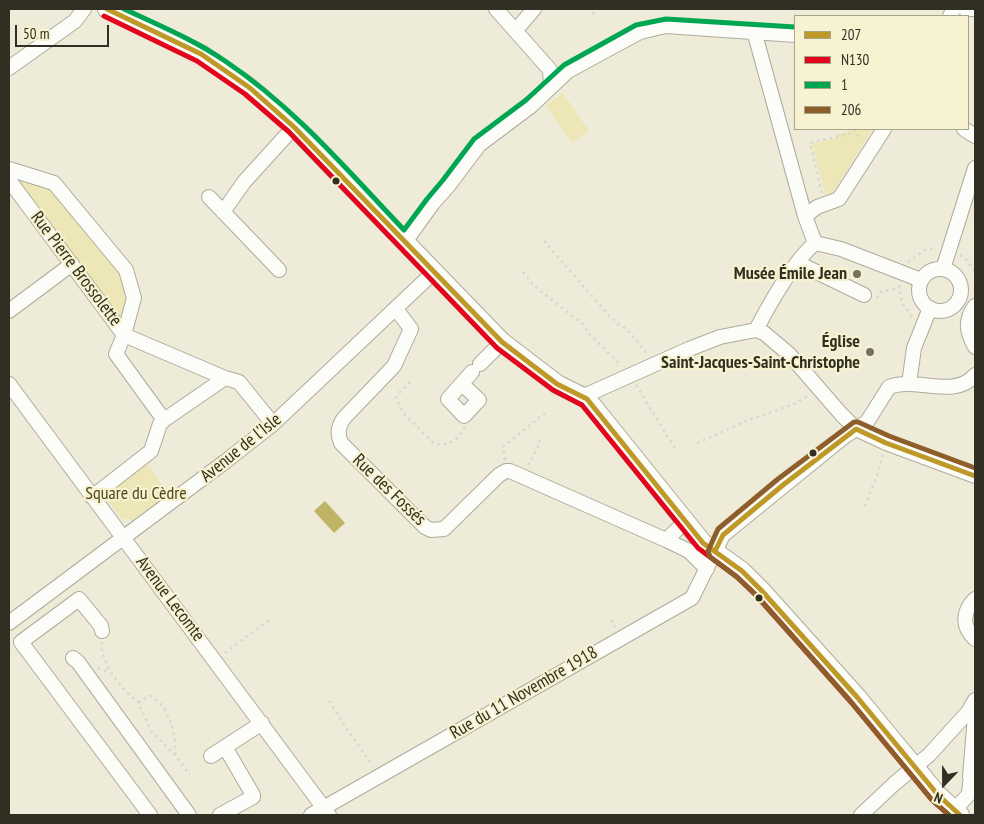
<!DOCTYPE html>
<html>
<head>
<meta charset="utf-8">
<style>
  body { margin:0 }
  #map { position:relative; width:984px; height:824px; overflow:hidden; background:#eeecd9; font-family:"PT Sans Narrow",sans-serif }
  canvas { display:block }
  .frame { position:absolute; inset:0; border:10px solid #312f22; pointer-events:none }
  .legend { position:absolute; left:794px; top:15px; width:175px; height:115px; box-sizing:border-box; background:#f7f2d0; border:1px solid #a8a48a; margin:0; padding:6px 9px; list-style:none; font-size:15px; color:#312f22 }
  .legend li { display:flex; align-items:center; gap:10px; height:25px }
  .legend b { width:25px; border:1px solid #a8a48a }
  .north { position:absolute; left:919px; top:759px; width:50px; height:50px; -webkit-text-stroke:4px #f7f2d0; paint-order:stroke; rotate:202deg; font-size:14px; font-weight:700; line-height:20px; text-align:center; color:#312f22 }
  .north::after { content:''; display:block; margin:auto; width:18px; height:22px; background:#312f22; clip-path:polygon(50% 0,100% 100%,50% 72%,0 100%) }
  .scale { position:absolute; left:15px; top:25px; width:94px; height:22px; box-sizing:border-box; border:2px solid #312f22; border-top:0; padding-left:6px; font-size:15px; line-height:18px; white-space:nowrap; color:#312f22; -webkit-text-stroke:4px #f7f2d0; paint-order:stroke }
</style>
</head>
<body>
<div id="map">
<canvas width="984" height="824"></canvas>
<div class="frame"></div>
<ul class="legend">
<li><b style="height:6px;background:#bf9928"></b>207</li>
<li><b style="height:6px;background:#e3051c"></b>N130</li>
<li><b style="height:6px;background:#00a651"></b>1</li>
<li><b style="height:6px;background:#8d5e2a"></b>206</li>
</ul>
<div class="north">N</div>
<div class="scale">50 m</div>
</div>
<script>
const c = document.querySelector('canvas').getContext('2d');
c.lineJoin = 'round';
function fill(path, color) {
  c.fillStyle = color;
  c.fill(path, 'evenodd');
}
function trace(path, color, width, dash) {
  c.strokeStyle = color;
  c.lineWidth = width;
  c.lineCap = dash ? 'butt' : 'round';
  c.setLineDash(dash || []);
  c.stroke(path);
}
function drawText(font, color, halo, rows, align = 'center') {
  c.font = font + ' "PT Sans Narrow",sans-serif';
  c.lineWidth = 4.5;
  c.setLineDash([]);
  c.textBaseline = 'middle';
  c.strokeStyle = halo;
  c.fillStyle = color;
  for (const [text, x, y, turn = 0] of rows) {
    c.save();
    c.translate(x, y);
    c.rotate((+turn || 0) * Math.PI / 180);
    c.textAlign = isNaN(turn) ? turn : align;
    if (halo) c.strokeText(text, 0, 0);
    c.fillText(text, 0, 0);
    c.restore();
  }
}
fill(new Path2D(`
  M 563,93 L 589,131 L 572,143 L 546,105 Z
  M 850,129 L 873,129 L 833,192 L 825,194 L 812,144 L 836,138 L 836,135 L 848,131 Z
  M 9,169 L 54,183 L 126,270 L 134,298 L 124,335 Z
  M 146,463 L 169,494 L 133,520 L 122,519 L 108,501 L 111,488 Z`), '#ede6b7');
fill(new Path2D(`
  M 325,501 L 345,523 L 334,533 L 314,511 Z`), '#bfb466');
const minor = new Path2D(`
  M 496,9 L 550,70 L 551,86
  M 965,9 L 975,9
  M 950,16 L 954,9
  M 516,30 L 534,9
  M 754,31 L 805,216
  M 9,68 L 75,21 L 84,9
  M 964,129 L 975,136
  M 9,169 L 54,183 L 126,270 L 134,298 L 124,335 L 116,354 L 164,420
  M 9,180 L 124,335 L 225,378 L 239,382 L 273,424
  M 209,197 L 279,270
  M 223,212 L 244,182 L 294,127
  M 405,242 L 433,203 L 449,185 L 479,145 L 531,106 L 568,71 L 614,46 L 640,32 L 666,26 L 795,35
  M 815,243 L 841,249 L 921,280
  M 798,263 L 864,295
  M 943,269 L 975,168
  M919 290a21 21 0 1 1 42 0a21 21 0 1 1-42 0Z
  M 975,306 C 964,321 967,332 975,347
  M 396,309 L 411,329 L 394,366 L 344,418 C 338,427 337,433 341,443 L 425,527 L 431,530 L 444,529 L 499,475 L 506,471 L 510,471 L 666,540 L 689,551 L 707,569
  M 9,311 L 72,264
  M 756,330 C 770,303 792,263 815,243 L 805,216 L 817,207 L 839,199 L 884,129
  M 480,364 L 502,342
  M 9,384 L 329,815
  M 462,384 L 479,400 L 464,416 L 448,399 L 472,372
  M 909,384 L 914,348 L 930,308
  M 584,396 L 689,349 L 720,337 L 756,330 L 764,333 L 789,354 L 841,414 L 856,429 L 886,443 L 975,476
  M 92,497 L 151,451 L 160,424 L 164,420 L 225,378
  M 666,540 L 686,521
  M 975,599 C 963,611 961,626 975,639
  M 9,623 L 226,461 L 273,424 L 434,272
  M 102,631 L 101,626 L 79,599 L 21,642 L 150,815
  M 73,658 L 78,662 L 189,815
  M 211,756 L 262,723
  M 970,777 L 975,716
  M 220,815 L 253,797 L 253,795 L 225,747
  M 311,815 L 692,598 L 723,535 L 845,436 L 867,422 L 889,387 C 915,376 954,400 975,375
  M 861,815 L 895,783 L 929,755 L 968,712 L 975,700
  M 950,815 L 969,794 L 970,783`);
const major = new Path2D(`
  M 107,9 L 201,54 L 250,88 L 294,127 L 502,342 L 557,384 L 587,399 L 703,543 L 742,571 L 761,590 L 857,697 L 938,795 L 960,815`);
trace(minor, '#adab9c', 16);
trace(major, '#adab9c', 20);
trace(new Path2D(`
  M 593,14 L 596,9
  M 854,129 L 856,134 L 862,139
  M 822,193 L 810,143 L 855,132
  M 544,241 L 605,311 L 619,325 L 627,329 L 647,354
  M 960,255 L 968,261 L 975,272
  M 908,262 L 925,250 L 936,248
  M 523,272 L 534,286 L 583,324 L 590,335 L 621,365
  M 899,285 L 902,303 L 913,318
  M 877,298 L 880,292 L 899,288
  M 410,382 L 399,393 L 396,398 L 403,413 L 432,442 C 445,449 459,440 465,427
  M 636,385 L 677,452
  M 697,443 L 746,421 L 792,405 L 808,396
  M 505,460 L 503,447 L 545,413
  M 528,465 L 540,443 L 539,437
  M 865,506 L 877,475 L 883,454
  M 611,620 L 615,627
  M 102,642 L 102,652 L 109,670 L 125,691 L 138,702 L 151,731 L 175,755 L 190,775
  M 225,653 L 270,619
  M 98,668 L 105,671 L 109,670
  M 329,701 L 348,731 L 373,766
  M 138,702 L 150,696 C 169,704 177,736 175,755`), '#d7d7d1', 2.5, [2.5, 4]);
trace(minor, '#fcfcf9', 14);
trace(major, '#fcfcf9', 18);
trace(new Path2D(`
  M 107,9 L 201,54 L 250,88 L 294,127 L 502,342 L 557,384 L 587,399 L 703,543 L 742,571 L 761,590 L 857,697 L 938,795 L 960,815
  M 715,551 L 723,535 L 783,485 L 856,429 L 886,443 L 975,476`), '#bf9928', 5);
trace(new Path2D(`
  M 104,16 L 197,61 L 245,94 L 289,132 L 497,348 L 553,390 L 582,405 L 698,548 L 737,577 L 756,595 L 851,702 L 932,800 L 949,815`), '#e3051c', 5);
trace(new Path2D(`
  M 124,9 C 159,25 194,40 225,61 C 294,107 348,171 404,230 L 427,199 L 443,180 L 474,139 L 526,100 L 564,65 L 636,25 L 666,19 L 795,27`), '#00a651', 5);
trace(new Path2D(`
  M 949,815 L 932,800 L 851,702 L 756,595 L 737,577 L 710,557 L 708,551 L 718,529 L 778,479 L 854,422 L 858,422 L 889,436 L 975,468`), '#8d5e2a', 5);
for (const [x, y, r, color] of [
  [336,181,4.5,"#312f22"],
  [857,274,5,"#737162"],
  [870,352,5,"#737162"],
  [813,453,4.5,"#312f22"],
  [759,598,4.5,"#312f22"]
]) {
  const dot = new Path2D();
  dot.arc(x, y, r, 0, 2 * Math.PI);
  c.fillStyle = color;
  c.fill(dot);
  trace(dot, '#f7f2d0', 2);
}
drawText('18px', '#312f22', '#f7f2d0', [
  ["Rue Pierre Brossolette",76,269,53],
  ["Avenue de l'Isle",241,448,-39],
  ["Rue des Fossés",389,490,44],
  ["Avenue Lecomte",170,599,53],
  ["Rue du 11 Novembre 1918",524,693,-30]
]);
drawText('bold 18px', '#312f22', '#f7f2d0', [
  ["Musée Émile Jean",847,274],
  ["Église",860,342],
  ["Saint-Jacques-Saint-Christophe",860,363]
], 'right');
drawText('18px', '#4e481e', '#f7f2d0', [
  ["Square du Cèdre",136,494]
]);
</script>
</body>
</html>
